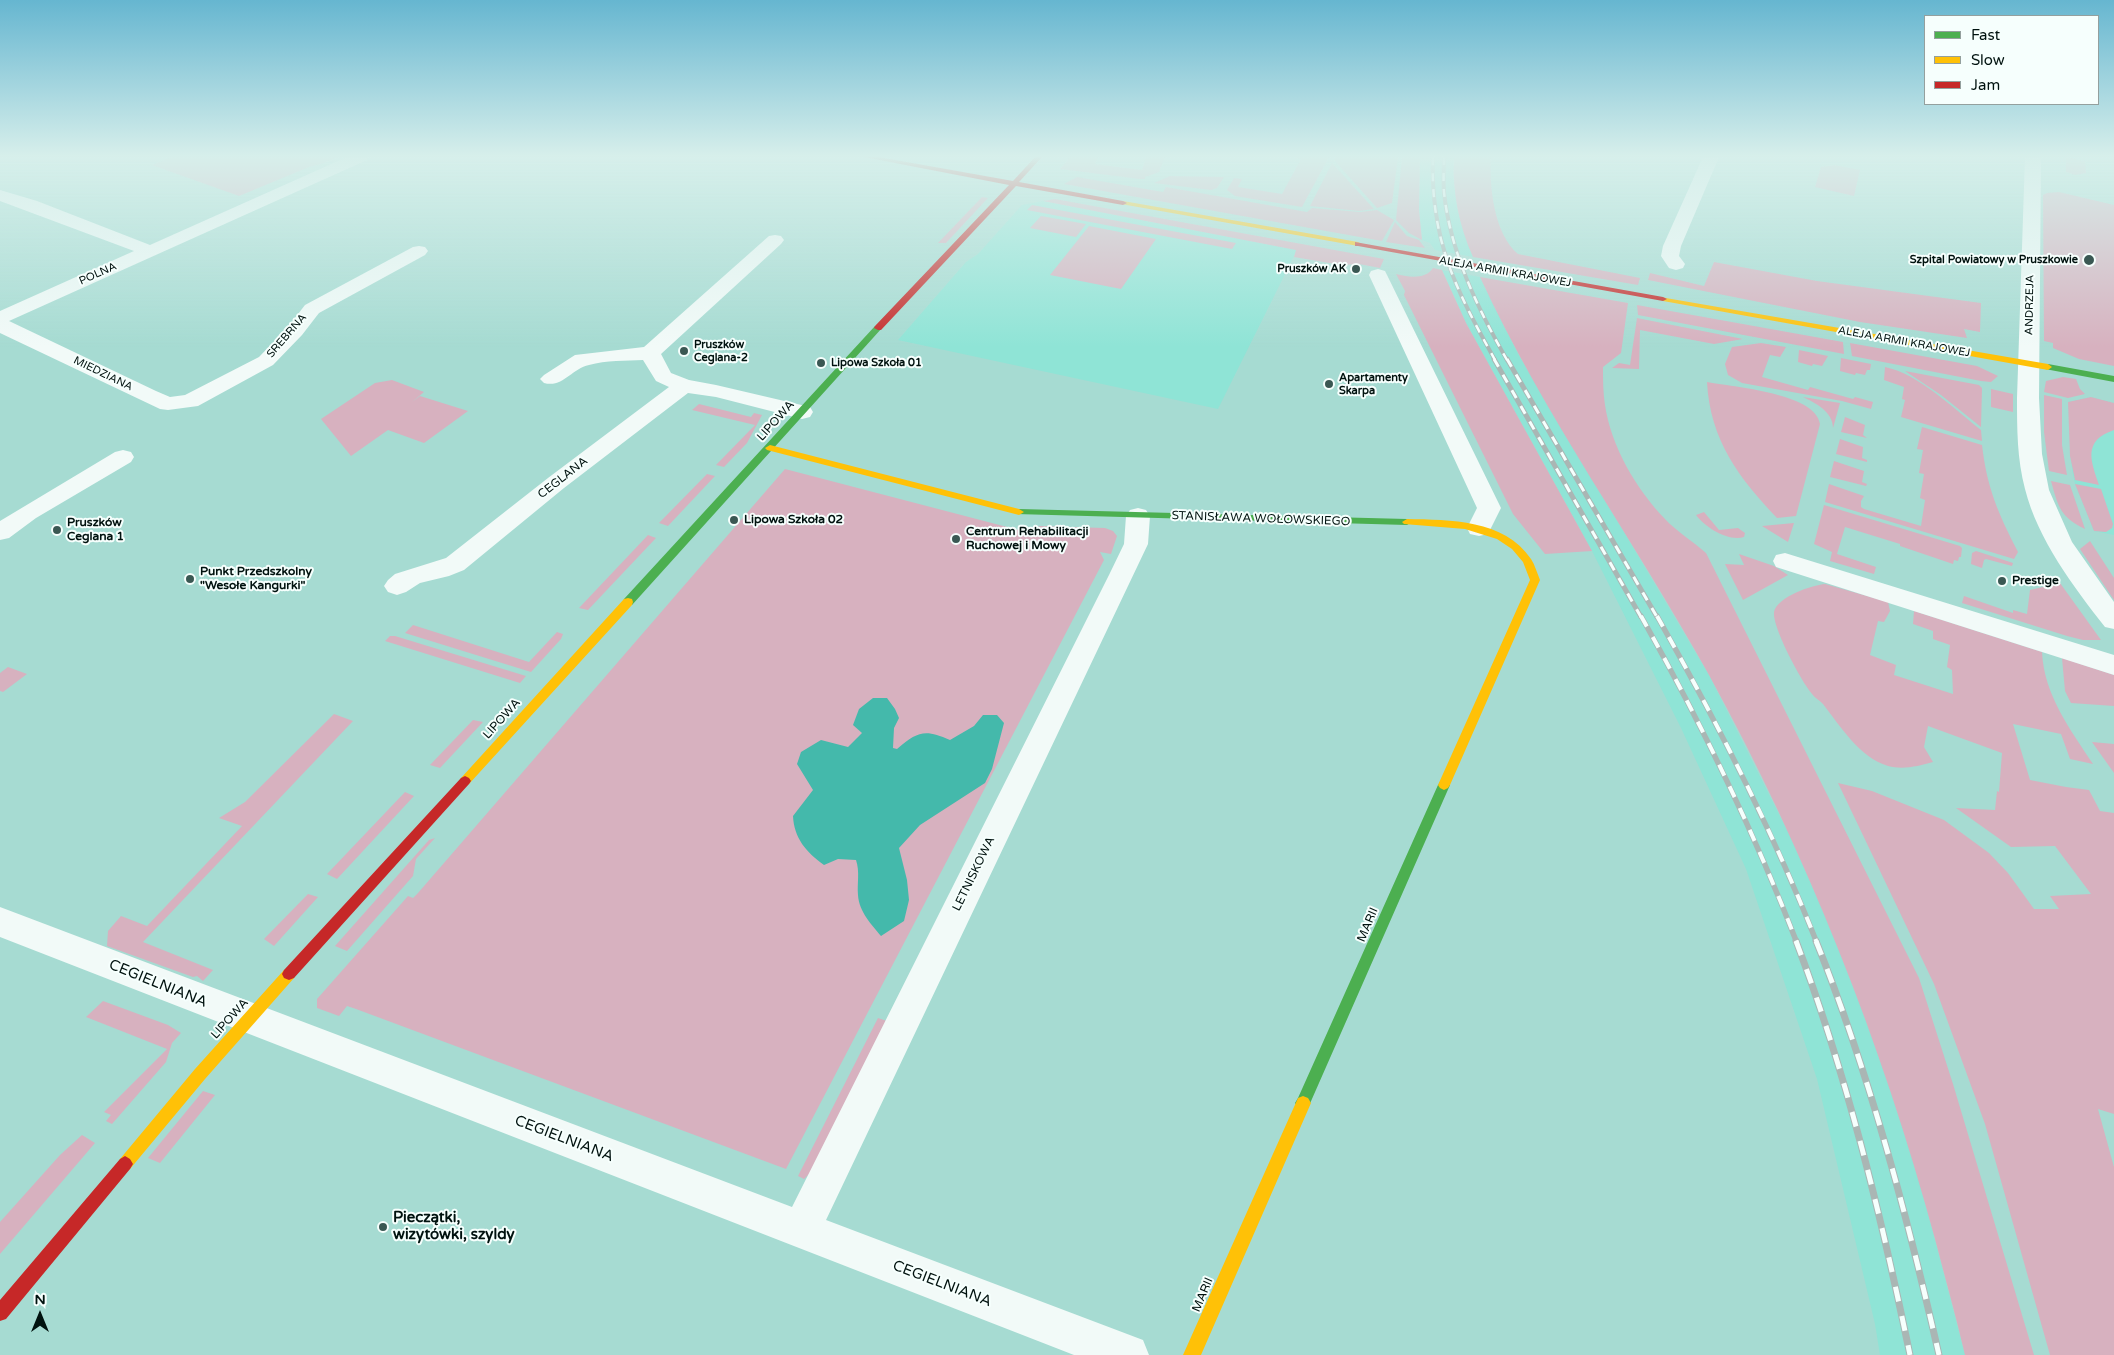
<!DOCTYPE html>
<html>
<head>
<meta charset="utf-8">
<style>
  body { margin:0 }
  #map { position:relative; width:2114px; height:1355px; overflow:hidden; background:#a6dbd2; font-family:"Varela Round",sans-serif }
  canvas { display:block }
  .legend { position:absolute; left:1924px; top:15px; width:175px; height:90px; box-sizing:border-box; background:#f6fffd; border:1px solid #94a09e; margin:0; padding:6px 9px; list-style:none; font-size:15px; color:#00120f }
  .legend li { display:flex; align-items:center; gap:10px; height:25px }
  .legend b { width:25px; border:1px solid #94a09e }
  .north { position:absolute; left:15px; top:1290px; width:50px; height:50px; -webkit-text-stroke:4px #f6fffd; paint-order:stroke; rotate:0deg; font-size:14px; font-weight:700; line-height:20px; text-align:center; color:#00120f }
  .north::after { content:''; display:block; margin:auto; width:18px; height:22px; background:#00120f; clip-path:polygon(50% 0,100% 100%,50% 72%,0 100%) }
</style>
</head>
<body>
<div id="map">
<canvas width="2114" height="1355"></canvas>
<ul class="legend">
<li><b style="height:6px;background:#4caf50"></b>Fast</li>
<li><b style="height:6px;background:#ffc107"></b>Slow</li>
<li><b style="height:6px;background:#c62828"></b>Jam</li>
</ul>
<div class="north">N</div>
</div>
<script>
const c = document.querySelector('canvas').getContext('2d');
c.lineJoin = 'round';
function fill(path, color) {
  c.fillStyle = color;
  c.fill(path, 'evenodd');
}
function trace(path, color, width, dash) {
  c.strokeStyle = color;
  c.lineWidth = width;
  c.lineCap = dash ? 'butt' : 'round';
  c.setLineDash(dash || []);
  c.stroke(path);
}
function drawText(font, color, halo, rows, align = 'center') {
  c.font = font + ' "Varela Round",sans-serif';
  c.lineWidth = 4;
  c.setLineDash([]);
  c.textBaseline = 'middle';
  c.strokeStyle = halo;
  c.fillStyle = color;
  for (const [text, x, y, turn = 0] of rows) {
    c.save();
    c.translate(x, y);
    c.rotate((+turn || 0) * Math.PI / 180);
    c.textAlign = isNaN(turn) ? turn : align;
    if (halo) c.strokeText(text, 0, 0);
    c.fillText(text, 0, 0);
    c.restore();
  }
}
fill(new Path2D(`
  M 1420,157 L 1454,157 L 1453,175 L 1458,212 L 1473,257 L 1435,250 L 1430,243 L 1422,240 L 1419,210 Z
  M 1043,201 L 1297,250 L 1218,409 L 898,340 L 966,262 L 978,254 L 1022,205 Z
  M 1442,270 L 1480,277 L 1518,354 L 1709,675 L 1793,842 L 1833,934 L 1879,1054 L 1915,1163 L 1965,1355 L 1880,1355 L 1875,1324 L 1817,1079 L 1746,869 L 1681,728 L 1592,551 L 1466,323 Z
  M 2091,397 L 2114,403 L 2114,535 L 2094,531 L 2075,484 L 2072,469 L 2068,402 Z`), '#8fe4d6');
fill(new Path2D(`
  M 171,157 L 338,157 L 324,163 L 309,167 L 239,196 L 152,165 Z
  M 1070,157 L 1098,157 L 1095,164 L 1142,170 L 1146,157 L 1165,157 L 1159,172 L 1145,177 L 1145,179 L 1140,179 L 1060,169 Z
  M 1294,157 L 1329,157 L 1302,207 L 1235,196 L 1227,190 L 1234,178 L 1242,179 L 1238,187 L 1282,194 L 1301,159 Z
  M 1335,157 L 1398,157 L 1392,203 L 1377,208 L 1334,160 Z
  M 1402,157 L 1420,157 L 1419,210 L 1422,240 L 1409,233 L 1396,220 Z
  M 1454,157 L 1491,157 C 1489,186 1494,234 1518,254 L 1640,278 L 1638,285 L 1473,257 C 1459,226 1452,191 1454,157 Z
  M 2066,157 L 2085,161 L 2086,173 L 2075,175 L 2066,172 Z
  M 1332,163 L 1374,209 L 1359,211 L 1310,206 Z
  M 1834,165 L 1860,170 L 1854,196 L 1815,187 L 1821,167 Z
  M 1170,176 L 1224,177 L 1217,188 L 1211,190 L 1154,183 Z
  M 1077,177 L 1163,192 L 1166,187 L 1307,212 L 1312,208 L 1360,212 L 1377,210 L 1394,220 L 1382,241 L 1064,184 Z
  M 2059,192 L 2114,205 L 2114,366 L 2079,359 L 2053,348 L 2053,343 L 2044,341 L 2043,195 L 2047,193 Z
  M 982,197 L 988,198 L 946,243 L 938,243 Z
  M 1055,199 L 1384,259 L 1380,268 L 1359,264 L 1341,265 L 1294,257 L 1296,250 L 1043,201 Z
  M 1032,205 L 1236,243 L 1232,249 L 1027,210 Z
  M 1041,216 L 1086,224 L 1076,237 L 1030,228 Z
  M 1395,222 L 1407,236 L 1419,240 L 1425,248 L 1386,242 Z
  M 1089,226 L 1156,239 L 1121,289 L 1050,275 Z
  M 1714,262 L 1817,281 L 1981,303 L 1980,332 L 1964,329 L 1967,338 L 1860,322 L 1648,280 L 1650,273 L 1704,286 Z
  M 1433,268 L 1442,270 L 1466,323 L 1592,551 L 1545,554 L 1513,514 L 1404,295 L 1405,291 L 1396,274 C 1408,277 1425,280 1433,268 Z
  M 1480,277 L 1628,303 L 1621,353 L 1603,367 C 1603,380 1603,393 1605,405 C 1611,446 1636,489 1665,519 C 1677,532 1693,541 1706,553 L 1919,978 L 1953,1084 L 2034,1355 L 1965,1355 C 1956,1316 1945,1278 1935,1239 C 1882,1043 1807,854 1709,675 C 1635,541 1544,416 1480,277 Z
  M 1637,305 L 1843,342 L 1844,354 L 1638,315 Z
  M 1637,318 L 1743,339 L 1714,344 L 1640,330 L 1639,369 L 1612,368 L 1619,363 L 1630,365 Z
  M 1761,343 L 1786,347 L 1780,357 L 1770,355 L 1762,377 L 1808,390 L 1810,387 L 1853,399 L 1855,397 L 1873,402 L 1871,409 L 1842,401 L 1742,383 L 1728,375 L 1725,364 L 1732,347 Z
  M 1850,343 L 1977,366 L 1998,376 L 1991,382 L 1981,381 L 1852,356 Z
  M 1799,350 L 1828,356 L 1822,366 L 1813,364 L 1812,366 L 1798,362 Z
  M 1841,358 L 1871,364 L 1870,370 L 1867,370 L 1865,375 L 1856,373 L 1855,375 L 1840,371 Z
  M 1885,367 C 1919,374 1954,409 1981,430 L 1982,441 L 1901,417 L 1905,400 L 1902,399 L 1904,387 L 1884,380 Z
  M 1905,371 L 1979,385 L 1982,388 L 1981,427 L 1941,395 Z
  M 2063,377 L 2076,379 L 2080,389 L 2085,394 L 2068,398 L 2044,392 L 2046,381 Z
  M 392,380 L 424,392 L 412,402 L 420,396 L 468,411 L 424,443 L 388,430 L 351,456 L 321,419 L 375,383 Z
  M 1707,382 C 1733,387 1816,393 1820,424 L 1796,516 L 1777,518 C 1739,478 1710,440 1707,382 Z
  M 1991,389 L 2013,394 L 2013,412 L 1991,407 Z
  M 2044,395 L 2062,399 L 2062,445 L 2067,475 L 2049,471 L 2044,432 Z
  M 1803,397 L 1840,403 L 1833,428 C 1833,412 1816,403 1803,397 Z
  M 2091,397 L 2114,403 L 2114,430 C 2082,441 2091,461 2099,485 L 2075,480 L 2070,456 L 2068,402 Z
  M 699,404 L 751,417 L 754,413 L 762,415 L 747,443 L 724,467 L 716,465 L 755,425 L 692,410 Z
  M 1845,417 L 1865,425 L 1863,435 L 1867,438 L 1841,432 Z
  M 1922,427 L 1982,445 C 1987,488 1998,513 2018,552 L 2014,559 L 1825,502 L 1829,484 L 1864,496 L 1861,501 L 1861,507 L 1864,509 L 1921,526 L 1925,500 L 1920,498 L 1924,474 L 1919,473 L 1923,450 L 1917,449 Z
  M 1840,439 L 1863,447 L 1862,458 L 1867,460 L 1867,462 L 1836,454 Z
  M 1834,461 L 1864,471 L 1862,482 L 1867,484 L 1866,486 L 1830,477 Z
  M 785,469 L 1034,534 L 1039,526 L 1105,528 L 1113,531 L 1117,536 L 1111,554 L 1100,552 L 1104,560 L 786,1169 L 356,1009 L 347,1006 L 339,1016 L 317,1008 L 317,999 L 408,896 L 413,898 L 418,893 Z
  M 707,474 L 715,476 L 668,526 L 659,523 Z
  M 2051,481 L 2070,485 L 2085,529 C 2060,517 2058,506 2051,481 Z
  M 2075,484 L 2101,489 L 2113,524 L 2112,528 L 2106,532 L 2094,531 Z
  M 1824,505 L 1960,546 L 1962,548 L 1961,557 L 1959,557 L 1958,561 L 1954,560 L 1953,564 L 1900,546 L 1900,544 L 1845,527 L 1837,554 L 1876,567 L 1874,574 L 1830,561 L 1832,552 L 1814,544 Z
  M 1704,512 L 1719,530 L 1738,528 L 1745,533 L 1744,537 C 1728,542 1705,527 1696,515 Z
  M 1794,523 L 1788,542 L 1762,526 Z
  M 648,535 L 656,538 L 588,610 L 579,608 Z
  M 2090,541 L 2114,578 L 2114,600 L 2080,549 Z
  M 1976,551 L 2013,563 L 2012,566 L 1986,559 L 1984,560 L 1982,568 L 1971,564 L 1972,553 Z
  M 1739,554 L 1774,566 L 1788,575 L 1743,600 L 1725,564 L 1744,565 Z
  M 2060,583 L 2101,640 L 2083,640 L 2067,636 L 1962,603 L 1964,596 L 2013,613 L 2013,610 L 2027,614 L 2030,590 Z
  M 1825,584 L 1888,602 L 1890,611 L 1884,622 L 1878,621 L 1870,655 L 1896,665 L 1894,675 L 1953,694 L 1952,670 L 1947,667 L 1950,645 L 1933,639 L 1933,631 L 1913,624 L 1914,611 L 2042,652 C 2044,695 2070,729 2093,764 L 2070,759 L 2061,734 L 2013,724 L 2030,780 L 2066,787 L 2089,790 L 2100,811 L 2114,813 L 2114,1114 L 2098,1109 L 2114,1167 L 2114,1355 L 2050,1355 L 1985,1124 L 1934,984 L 1838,783 L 1872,791 L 1944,820 L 1989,853 L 2008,873 L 2034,909 L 2059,909 L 2050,896 L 2091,894 L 2055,846 L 2011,847 L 1956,808 L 1995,810 L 1997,791 L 1999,792 L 2002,753 L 1928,726 L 1924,747 L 1933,762 C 1919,766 1903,770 1888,766 C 1859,757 1841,727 1823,704 C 1819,700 1815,698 1812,694 C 1801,681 1772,627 1774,612 C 1777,597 1812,585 1825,584 Z
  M 413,625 L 529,662 L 557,632 L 563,634 L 561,639 L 531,672 L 405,633 Z
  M 390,636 L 395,636 L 526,676 L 520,683 L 385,641 Z
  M 2062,658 L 2114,675 L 2114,706 L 2071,703 L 2065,691 Z
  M 8,667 L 27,674 L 3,692 L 0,691 L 0,673 Z
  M 334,714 L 353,721 L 143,942 L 213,970 L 203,981 L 197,976 L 193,977 L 107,946 L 108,931 L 121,916 L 147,926 L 242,826 L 219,818 L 245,802 Z
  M 473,720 L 483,722 L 440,768 L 430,765 Z
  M 2092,742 L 2114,744 L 2114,773 Z
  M 405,792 L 414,796 L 337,879 L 327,874 Z
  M 435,838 L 416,859 L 413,876 L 347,951 L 335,946 L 429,840 Z
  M 308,894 L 318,897 L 274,946 L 264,939 Z
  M 103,1001 L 168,1025 L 181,1033 L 172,1043 L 166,1062 L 112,1124 L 106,1121 L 111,1115 L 104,1112 L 167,1049 L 86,1017 Z
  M 878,1018 L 887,1021 L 816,1167 L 804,1179 L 798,1176 Z
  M 203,1091 L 215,1095 L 160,1163 L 148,1158 Z
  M 82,1135 L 95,1143 L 0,1254 L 0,1222 L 60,1155 Z`), '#d7b1bf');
fill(new Path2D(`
  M 873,698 L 887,698 L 895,709 L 899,718 L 894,728 L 893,748 L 897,749 C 918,731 925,729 950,740 L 974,726 L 983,715 L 997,715 L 1004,723 L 992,769 L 985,783 L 920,825 L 899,848 L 907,880 L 909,900 L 904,921 L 881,936 C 872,925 859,912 858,895 C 857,883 860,872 856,860 L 838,859 L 824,865 C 806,852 794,838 793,816 L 813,790 L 797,764 L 801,752 L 821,740 L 848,747 L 862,733 L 853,725 L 859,709 Z`), '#44b9ab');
fill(new Path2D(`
  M 347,157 L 369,157 L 367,160 L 9,321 L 156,391 L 170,397 L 185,395 L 259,357 L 288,327 L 305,305 L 413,247 L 419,246 L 425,247 L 428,251 L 425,255 L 319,313 L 302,335 L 273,365 L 198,406 L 168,410 L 160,409 L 0,333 L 0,311 L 134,251 L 0,201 L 0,190 L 37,201 L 150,245 Z
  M 1703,157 L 1719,157 L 1681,246 L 1679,256 L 1685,264 L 1683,268 L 1676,270 L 1669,268 L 1661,256 L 1663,246 Z
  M 2025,157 L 2041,157 L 2039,398 L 2042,454 L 2049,490 L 2072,542 L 2114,602 L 2114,629 L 2105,627 C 2073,586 2038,540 2025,489 C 2017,459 2017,429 2017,398 Z
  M 775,235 L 781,236 L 784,240 L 781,244 L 661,354 L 671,373 L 689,380 L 716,385 L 810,407 L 813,412 L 810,417 L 802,419 L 716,397 L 688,393 L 564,488 L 464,570 L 449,576 L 420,583 L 406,592 L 397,595 L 388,592 L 384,586 L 388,580 L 395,574 L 446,558 L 548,478 L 669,387 L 656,381 L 643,360 C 626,361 606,360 589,365 C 571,369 563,388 544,383 L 540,379 L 544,375 L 575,355 L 644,347 L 769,236 Z
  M 1378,269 L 1385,271 L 1387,275 L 1501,508 L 1488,534 L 1479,536 L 1470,534 L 1467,528 L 1477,508 L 1369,275 L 1371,271 Z
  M 123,450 L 131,452 L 134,457 L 131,462 L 36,518 L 9,538 L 0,540 L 0,521 L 115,452 Z
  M 1138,508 L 1146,510 L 1150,516 L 1148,544 L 826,1220 L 1143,1340 L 1149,1355 L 1074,1355 L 0,937 L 0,907 L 792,1207 L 1109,575 L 1124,544 L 1126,516 L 1130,510 Z
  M 1785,553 L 2114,655 L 2114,675 L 1776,567 L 1773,561 L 1776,555 Z`), '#f2faf8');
fill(new Path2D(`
  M 875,326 L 882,328 L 632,605 L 624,605 L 623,602 L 624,599 Z
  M 2048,364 L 2114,376 L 2114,382 L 2045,369 L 2045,365 Z
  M 1019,509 L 1407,519 L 1412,522 L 1407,525 L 1016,514 L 1014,512 Z
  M 1444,780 L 1448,782 L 1450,785 L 1308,1108 L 1303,1110 L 1298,1108 L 1295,1103 L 1298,1098 L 1438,785 L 1440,782 Z`), '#4caf50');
fill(new Path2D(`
  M 1123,201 L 1358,242 L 1362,244 L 1358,246 L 1121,204 L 1121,202 Z
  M 1660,297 L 2048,364 L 2052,367 L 2048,370 L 1663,301 L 1659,299 Z
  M 770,445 L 1019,509 L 1024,512 L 1019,515 L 767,450 L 765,448 Z
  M 1407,519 C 1450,520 1504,519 1531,559 C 1535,565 1537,573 1540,580 L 1450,785 L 1448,788 L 1444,790 L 1440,788 L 1438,785 L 1530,580 L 1523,562 L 1512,549 L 1497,539 L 1465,529 L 1404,524 L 1402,522 Z
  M 628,598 L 632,599 L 633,602 L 632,605 L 469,784 L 465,786 L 461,784 L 459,781 L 461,778 L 624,599 Z
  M 289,968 L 294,970 L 296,974 L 294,978 L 205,1079 L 130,1169 L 125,1172 L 120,1169 L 117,1164 L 120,1159 L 195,1069 L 284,970 Z
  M 1303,1096 L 1308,1098 L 1311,1103 L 1201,1355 L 1183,1355 L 1298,1098 Z`), '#ffc107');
fill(new Path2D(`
  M 864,157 L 879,157 L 1013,181 L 1035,157 L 1042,157 L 1019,182 L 1123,201 L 1127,203 L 1123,205 L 1016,186 L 881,330 L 878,330 L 874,328 L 875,326 L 1009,185 Z
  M 1355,242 L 1663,297 L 1667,299 L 1663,301 L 1358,246 L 1355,246 Z
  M 465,776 L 469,778 L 471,781 L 469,784 L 294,978 L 289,980 L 284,978 L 282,974 L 284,970 L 461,778 Z
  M 125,1156 L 130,1159 L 133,1164 L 130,1169 L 6,1319 L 0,1321 L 0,1300 L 120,1159 Z`), '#c62828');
const railFar3 = new Path2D(`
  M 1433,157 C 1430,240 1456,290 1495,360
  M 1444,157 C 1444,168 1443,180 1444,192 C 1450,252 1478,309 1507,360`);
const railFar2 = new Path2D(`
  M 1494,359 L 1641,617
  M 1507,359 L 1657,617`);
const railFar1 = new Path2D(`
  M 1641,616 C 1700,721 1753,829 1797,943
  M 1657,616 C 1717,722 1772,829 1817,943`);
const rail = new Path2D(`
  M 1796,941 C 1847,1075 1881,1215 1910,1355
  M 1816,941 C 1870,1075 1907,1215 1939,1355`);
trace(railFar3, '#aab6b4', 4);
trace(railFar2, '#aab6b4', 5);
trace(railFar1, '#aab6b4', 5.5);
trace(rail, '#aab6b4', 7);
trace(railFar3, '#f6fffd', 2.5, [8]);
trace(railFar2, '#f6fffd', 3, [9]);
trace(railFar1, '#f6fffd', 4, [12]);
trace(rail, '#f6fffd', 5, [15]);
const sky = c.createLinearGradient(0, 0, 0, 347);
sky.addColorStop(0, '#66b6d0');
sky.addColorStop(0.45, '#d7efeb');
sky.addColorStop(1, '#d7efeb00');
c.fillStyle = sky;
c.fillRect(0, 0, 2114, 347);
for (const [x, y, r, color] of [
  [2089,260,6,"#3a5853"],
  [1356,269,5,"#3a5853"],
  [684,351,5,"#3a5853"],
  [821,363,5,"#3a5853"],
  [1329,384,5,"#3a5853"],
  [734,520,5,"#3a5853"],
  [57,530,5,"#3a5853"],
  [956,539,5,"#3a5853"],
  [190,579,5,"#3a5853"],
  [2002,581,5,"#3a5853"],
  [383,1227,5,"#3a5853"]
]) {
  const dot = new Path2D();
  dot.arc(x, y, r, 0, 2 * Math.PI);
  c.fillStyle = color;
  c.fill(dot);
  trace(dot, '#f6fffd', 2);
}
drawText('bold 11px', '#00120f', '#f6fffd', [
  ["Szpital Powiatowy w Pruszkowie",2078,260,"right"],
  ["Pruszków AK",1346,269,"right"],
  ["Pruszków",694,345],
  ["Ceglana-2",694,358],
  ["Lipowa Szkoła 01",831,363],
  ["Apartamenty",1339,378],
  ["Skarpa",1339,391]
], 'left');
drawText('11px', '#00120f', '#f6fffd', [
  ["ALEJA ARMII KRAJOWEJ",1505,272,10],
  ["POLNA",98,274,-24],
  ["ANDRZEJA",2030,305,-89],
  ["SREBRNA",287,336,-49],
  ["ALEJA ARMII KRAJOWEJ",1904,342,10],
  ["MIEDZIANA",103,374,26]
]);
drawText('12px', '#00120f', '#f6fffd', [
  ["LIPOWA",776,421,-48],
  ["CEGLANA",563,478,-38],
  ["STANISŁAWA WOŁOWSKIEGO",1261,519,2],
  ["LIPOWA",502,719,-48],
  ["LETNISKOWA",974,874,-64],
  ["MARII",1368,925,-67],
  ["LIPOWA",230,1019,-48],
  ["MARII",1203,1295,-67]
]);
drawText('bold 12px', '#00120f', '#f6fffd', [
  ["Lipowa Szkoła 02",744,520],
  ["Pruszków",67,523],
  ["Ceglana 1",67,537],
  ["Centrum Rehabilitacji",966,532],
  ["Ruchowej i Mowy",966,546],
  ["Punkt Przedszkolny",200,572],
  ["\"Wesołe Kangurki\"",200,586],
  ["Prestige",2012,581]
], 'left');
drawText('15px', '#00120f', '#f6fffd', [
  ["CEGIELNIANA",158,984,22],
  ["CEGIELNIANA",564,1139,21],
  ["CEGIELNIANA",942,1284,21]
]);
drawText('bold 15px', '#00120f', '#f6fffd', [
  ["Pieczątki,",393,1218],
  ["wizytówki, szyldy",393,1235]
], 'left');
</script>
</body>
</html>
